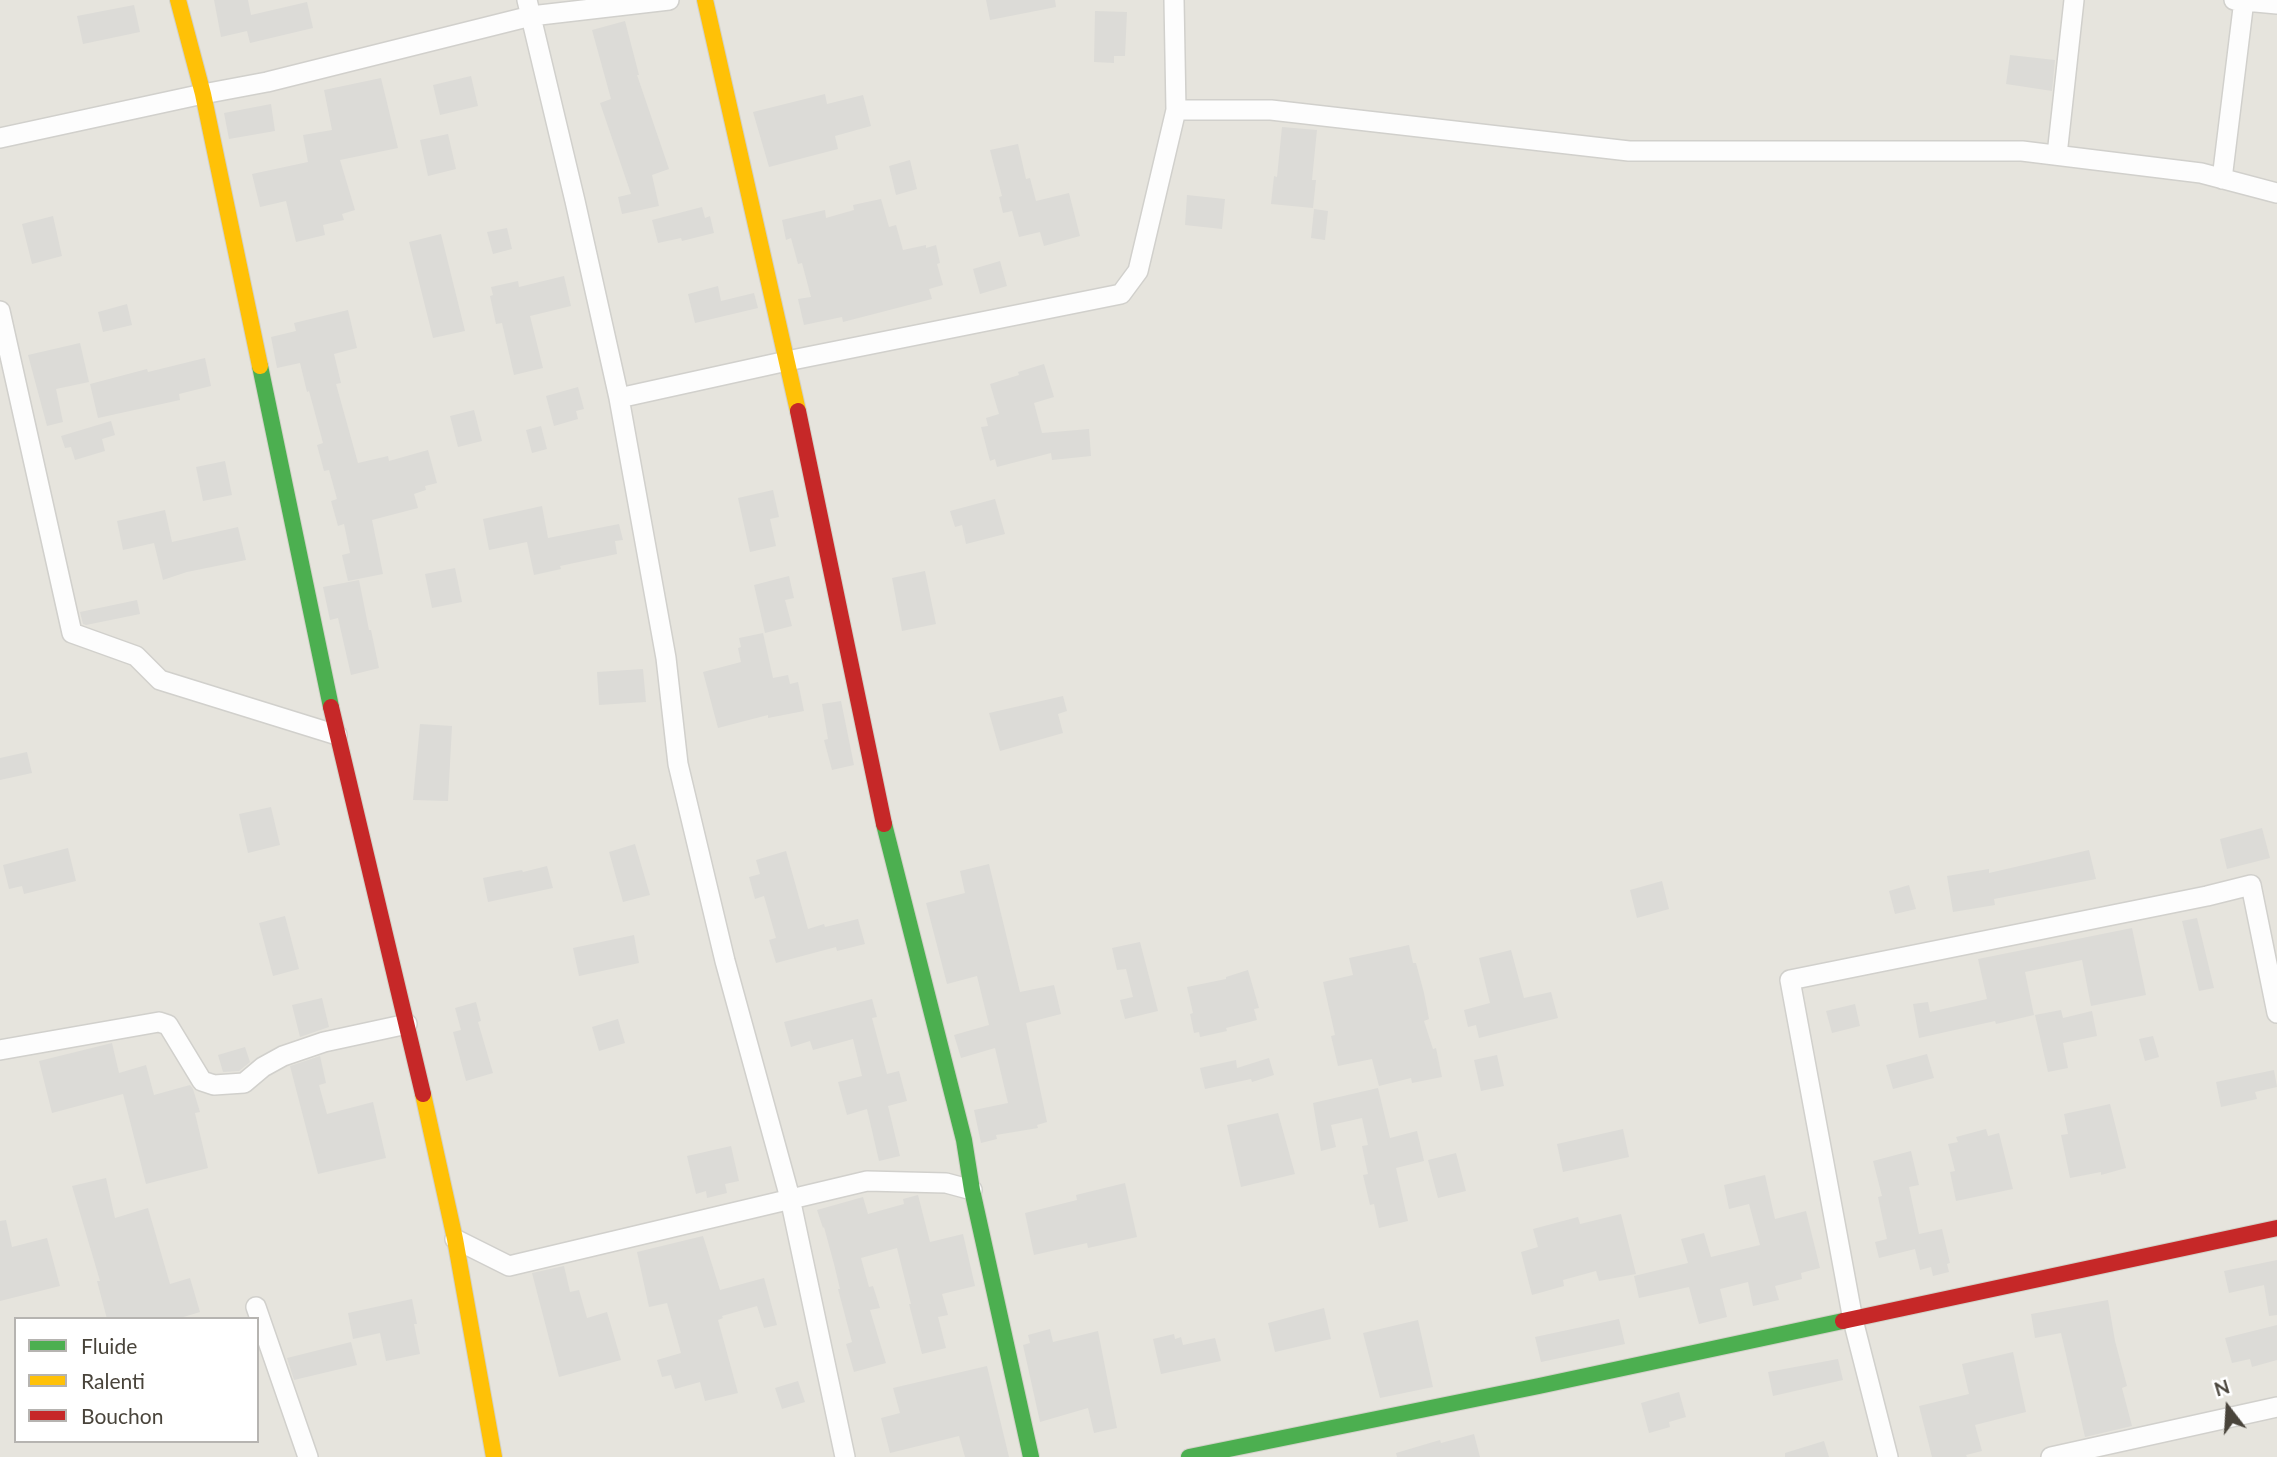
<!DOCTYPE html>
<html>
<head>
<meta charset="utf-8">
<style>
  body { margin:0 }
  #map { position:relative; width:2277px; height:1457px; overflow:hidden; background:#f3f2ef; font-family:Lato,sans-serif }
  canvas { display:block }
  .legend { position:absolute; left:14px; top:1317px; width:245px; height:126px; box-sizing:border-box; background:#fff; border:2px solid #b6b4b1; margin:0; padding:9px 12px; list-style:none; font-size:21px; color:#49443b }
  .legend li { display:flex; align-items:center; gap:14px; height:35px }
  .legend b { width:35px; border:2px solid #b6b4b1 }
  .north { position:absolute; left:2193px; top:1373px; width:70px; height:70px; -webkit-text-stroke:5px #fff; paint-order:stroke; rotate:343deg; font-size:19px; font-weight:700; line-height:28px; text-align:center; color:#49443b }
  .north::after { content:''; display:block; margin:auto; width:24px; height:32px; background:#49443b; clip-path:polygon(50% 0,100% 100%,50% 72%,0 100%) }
</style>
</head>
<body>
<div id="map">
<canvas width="2277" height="1457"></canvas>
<ul class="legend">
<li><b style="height:9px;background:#4caf50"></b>Fluide</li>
<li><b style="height:9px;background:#ffc107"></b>Ralenti</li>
<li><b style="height:9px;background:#c62828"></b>Bouchon</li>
</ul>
<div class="north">N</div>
</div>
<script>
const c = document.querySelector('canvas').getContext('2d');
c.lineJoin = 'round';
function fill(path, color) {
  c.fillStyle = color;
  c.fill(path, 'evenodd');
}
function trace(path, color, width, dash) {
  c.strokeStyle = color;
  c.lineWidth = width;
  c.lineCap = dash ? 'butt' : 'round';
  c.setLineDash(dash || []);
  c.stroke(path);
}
fill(new Path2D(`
  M 0,0 L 2277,0 L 2277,1457 L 0,1457 ZM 16,1319 L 257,1319 L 257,1441 L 16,1441 Z`), '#e6e4dd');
fill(new Path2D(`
  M 214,0 L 248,0 L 251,15 L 307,2 L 313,28 L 250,43 L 247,31 L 221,37 Z
  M 986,0 L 1055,0 L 1056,7 L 990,20 Z
  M 134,5 L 140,32 L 83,44 L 77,16 Z
  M 1095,11 L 1127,12 L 1125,56 L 1114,56 L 1114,63 L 1094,62 Z
  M 625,21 L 639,75 L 637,75 L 669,169 L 652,175 L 659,206 L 622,214 L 618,197 L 631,194 L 600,103 L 611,99 L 592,30 Z
  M 2010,55 L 2055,60 L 2052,91 L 2006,84 Z
  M 471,76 L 478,106 L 440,115 L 433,85 Z
  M 381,78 L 398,148 L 340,160 L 355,210 L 342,214 L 344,220 L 323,225 L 325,235 L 296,242 L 286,201 L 260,207 L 252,174 L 308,162 L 303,135 L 332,130 L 324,90 Z
  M 825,94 L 827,104 L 863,95 L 871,126 L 835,136 L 838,149 L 769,167 L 753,112 Z
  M 271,104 L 275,131 L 229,139 L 224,113 Z
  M 1282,127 L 1317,130 L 1312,180 L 1316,180 L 1313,208 L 1271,204 L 1274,176 L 1277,177 Z
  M 448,134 L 456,169 L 428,176 L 420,140 Z
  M 1018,144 L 1026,179 L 1030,178 L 1036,201 L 1069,193 L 1080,236 L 1044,246 L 1040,232 L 1019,237 L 1012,211 L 1003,213 L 999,197 L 1002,196 L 990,150 Z
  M 910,160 L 917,189 L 896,195 L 889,166 Z
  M 1187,195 L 1225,199 L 1222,229 L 1185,225 Z
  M 881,199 L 889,227 L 896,225 L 903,250 L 926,245 L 926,248 L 936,245 L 940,263 L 937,264 L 943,285 L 929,289 L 932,299 L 843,322 L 842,317 L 804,325 L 798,299 L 811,297 L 802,263 L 798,264 L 791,238 L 786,240 L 782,220 L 825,210 L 826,218 L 854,210 L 853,205 Z
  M 702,207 L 705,218 L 710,216 L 714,233 L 682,241 L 681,238 L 658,243 L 652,220 Z
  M 1314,209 L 1328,211 L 1325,240 L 1311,238 Z
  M 53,216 L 62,256 L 32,264 L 22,224 Z
  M 507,228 L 512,249 L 493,254 L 487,232 Z
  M 441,234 L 465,331 L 433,338 L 409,242 Z
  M 1000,261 L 1007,286 L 980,294 L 973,269 Z
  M 564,276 L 571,306 L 530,316 L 543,368 L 514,375 L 502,323 L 496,324 L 490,296 L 493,295 L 491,287 L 518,281 L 519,287 Z
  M 718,286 L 721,301 L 754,293 L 758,308 L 695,323 L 688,294 Z
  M 127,304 L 132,325 L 103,332 L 98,312 Z
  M 348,310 L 357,348 L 334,354 L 341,383 L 336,384 L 358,463 L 388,456 L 389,461 L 428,450 L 437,483 L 425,486 L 426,490 L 414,494 L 418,508 L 372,520 L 383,574 L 348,581 L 342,555 L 350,553 L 344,524 L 338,526 L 331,501 L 337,499 L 329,470 L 324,471 L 317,445 L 323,443 L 309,391 L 307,392 L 300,363 L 277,368 L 271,337 L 296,331 L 294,323 Z
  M 80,343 L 89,382 L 56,389 L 63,422 L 47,426 L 28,355 Z
  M 205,358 L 211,386 L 179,394 L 180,400 L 98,418 L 90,384 L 147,369 L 148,372 Z
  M 1044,364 L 1054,397 L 1034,403 L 1042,433 L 1089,429 L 1091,456 L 1052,460 L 1051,453 L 997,467 L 995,459 L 990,461 L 981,427 L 988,426 L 986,418 L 999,414 L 990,384 L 1019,375 L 1018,372 Z
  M 578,387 L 584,409 L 576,411 L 578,419 L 554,426 L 546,396 Z
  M 474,410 L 482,441 L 458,447 L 450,416 Z
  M 111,421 L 115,435 L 102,439 L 105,451 L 75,460 L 71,447 L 65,448 L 61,436 Z
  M 541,426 L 547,449 L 532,453 L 526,430 Z
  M 225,461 L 232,495 L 203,501 L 196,467 Z
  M 773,490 L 779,517 L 770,519 L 776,546 L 750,552 L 738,498 Z
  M 995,499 L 1005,534 L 966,544 L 962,525 L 955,527 L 950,511 Z
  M 542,506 L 548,538 L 619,524 L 623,540 L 615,541 L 617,554 L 560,566 L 561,569 L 534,575 L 527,542 L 489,550 L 483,519 Z
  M 165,510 L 172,542 L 238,527 L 246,560 L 187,572 L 163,580 L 154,543 L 123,550 L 117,521 Z
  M 455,568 L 462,602 L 432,608 L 425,574 Z
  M 925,571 L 936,624 L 902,631 L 892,578 Z
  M 789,576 L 794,598 L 785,600 L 792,626 L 765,633 L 754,585 Z
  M 359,580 L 369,630 L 371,630 L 379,668 L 351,675 L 338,618 L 330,620 L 323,587 Z
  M 137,600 L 140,614 L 86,625 L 83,624 L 80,612 Z
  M 763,633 L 773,678 L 788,675 L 790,684 L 798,682 L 804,711 L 768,718 L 768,715 L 718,728 L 703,672 L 741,662 L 738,648 L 741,647 L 739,638 Z
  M 643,669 L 646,702 L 599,705 L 597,672 Z
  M 1063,696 L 1067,711 L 1058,714 L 1063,733 L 1000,751 L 989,713 Z
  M 841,701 L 854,765 L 832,770 L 824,740 L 828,739 L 822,704 Z
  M 420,724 L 452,726 L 448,801 L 413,800 Z
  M 27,752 L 32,773 L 0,780 L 0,758 Z
  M 271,807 L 280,845 L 248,853 L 239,814 Z
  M 2262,828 L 2270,858 L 2227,869 L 2220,839 Z
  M 635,844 L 650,895 L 623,902 L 609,852 Z
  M 68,848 L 76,881 L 24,894 L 22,886 L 9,889 L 3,865 Z
  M 2089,850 L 2096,879 L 1994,899 L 1995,905 L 1953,912 L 1947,876 L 1989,869 L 1989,873 Z
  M 786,851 L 808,929 L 824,924 L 825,927 L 858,919 L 865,944 L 837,951 L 836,947 L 776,963 L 769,940 L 776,938 L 764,896 L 755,899 L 749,877 L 760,874 L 756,860 Z
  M 989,864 L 1020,992 L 1054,985 L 1061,1014 L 1026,1023 L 1047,1122 L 1037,1125 L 1038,1128 L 996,1135 L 997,1139 L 981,1143 L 974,1110 L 1008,1103 L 995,1048 L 961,1058 L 954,1035 L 989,1025 L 977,976 L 947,984 L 926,903 L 965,893 L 960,871 Z
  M 547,866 L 553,888 L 488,902 L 483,878 L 522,870 L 523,872 Z
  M 1662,881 L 1669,909 L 1637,918 L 1630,890 Z
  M 1909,885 L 1916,909 L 1895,914 L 1889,891 Z
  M 285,916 L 299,969 L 273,976 L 259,923 Z
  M 2197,918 L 2214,988 L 2199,991 L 2182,921 Z
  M 2132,928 L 2146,995 L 2091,1006 L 2082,960 L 2025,972 L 2034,1015 L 1996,1024 L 1995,1021 L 1919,1038 L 1913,1004 L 1928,1002 L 1930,1012 L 1987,999 L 1978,959 Z
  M 634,935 L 639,963 L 579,976 L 573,948 Z
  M 1140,942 L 1158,1011 L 1125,1019 L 1120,1000 L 1133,997 L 1126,969 L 1117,970 L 1112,948 Z
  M 1409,945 L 1413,963 L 1416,963 L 1424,993 L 1429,1019 L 1424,1021 L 1433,1049 L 1436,1048 L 1442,1077 L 1412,1083 L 1411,1078 L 1379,1086 L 1372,1059 L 1338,1066 L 1331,1036 L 1335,1035 L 1323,982 L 1353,975 L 1349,958 Z
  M 1511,950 L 1524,998 L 1551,992 L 1558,1018 L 1479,1038 L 1476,1025 L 1468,1027 L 1464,1010 L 1490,1003 L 1479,958 Z
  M 1248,970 L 1259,1008 L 1254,1009 L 1257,1020 L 1226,1028 L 1227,1031 L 1200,1037 L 1199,1032 L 1194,1033 L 1190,1014 L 1193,1013 L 1187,987 L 1226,979 L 1226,977 Z
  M 322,998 L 329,1027 L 300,1037 L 292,1005 Z
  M 872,999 L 877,1017 L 872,1018 L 887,1074 L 899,1071 L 907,1101 L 888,1106 L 900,1156 L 879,1161 L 867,1109 L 847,1115 L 838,1082 L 862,1076 L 853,1039 L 813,1050 L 810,1041 L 791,1047 L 784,1022 Z
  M 476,1002 L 481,1021 L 478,1022 L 493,1073 L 466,1081 L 453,1032 L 461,1030 L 455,1008 Z
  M 1855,1004 L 1860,1026 L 1832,1033 L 1826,1011 Z
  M 2061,1010 L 2063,1018 L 2092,1011 L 2097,1036 L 2063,1043 L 2068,1068 L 2048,1072 L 2035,1015 Z
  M 618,1019 L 625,1043 L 599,1051 L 592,1027 Z
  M 2153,1036 L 2159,1057 L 2145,1061 L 2139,1039 Z
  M 112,1043 L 119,1073 L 146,1065 L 154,1095 L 190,1085 L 193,1089 L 200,1112 L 195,1113 L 208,1168 L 146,1184 L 123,1094 L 52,1113 L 39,1061 Z
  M 245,1047 L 250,1062 L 239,1071 L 223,1072 L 218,1055 Z
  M 1927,1054 L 1934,1078 L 1893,1089 L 1886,1065 Z
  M 1497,1055 L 1504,1086 L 1481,1091 L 1474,1060 Z
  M 320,1056 L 326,1083 L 319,1085 L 327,1114 L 373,1102 L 386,1158 L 318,1174 L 290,1066 Z
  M 1269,1058 L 1274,1075 L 1252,1082 L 1251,1079 L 1205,1089 L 1200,1068 L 1236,1060 L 1237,1068 Z
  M 2274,1070 L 2277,1087 L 2255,1092 L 2257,1099 L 2221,1107 L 2216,1082 Z
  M 1378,1088 L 1390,1138 L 1417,1131 L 1424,1161 L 1396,1168 L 1408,1221 L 1379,1228 L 1374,1204 L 1370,1205 L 1363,1175 L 1368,1174 L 1362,1146 L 1368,1145 L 1362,1118 L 1331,1125 L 1336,1147 L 1321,1151 L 1313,1103 Z
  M 2110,1104 L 2126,1168 L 2101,1175 L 2101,1172 L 2070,1178 L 2061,1135 L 2068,1134 L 2064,1114 Z
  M 1278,1113 L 1295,1174 L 1241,1187 L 1227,1125 Z
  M 1623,1129 L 1629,1157 L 1563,1172 L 1557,1144 Z
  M 1986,1129 L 1988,1136 L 1999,1133 L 2013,1189 L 1956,1201 L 1950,1172 L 1955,1171 L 1948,1144 L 1958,1142 L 1956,1137 Z
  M 731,1146 L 739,1181 L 725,1184 L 727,1193 L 707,1198 L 706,1191 L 696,1194 L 687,1156 Z
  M 1911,1151 L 1919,1185 L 1909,1187 L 1919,1234 L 1942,1229 L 1950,1263 L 1947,1264 L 1949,1272 L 1933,1276 L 1931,1267 L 1920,1270 L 1915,1249 L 1879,1258 L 1875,1242 L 1887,1239 L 1878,1197 L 1882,1196 L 1873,1161 Z
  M 1456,1153 L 1466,1191 L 1438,1198 L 1428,1160 Z
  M 1765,1175 L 1775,1219 L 1806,1211 L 1820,1268 L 1801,1273 L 1802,1279 L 1775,1286 L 1779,1300 L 1753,1306 L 1748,1282 L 1720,1289 L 1727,1317 L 1699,1324 L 1689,1287 L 1639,1298 L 1634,1276 L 1688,1263 L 1681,1239 L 1704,1233 L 1711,1257 L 1760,1245 L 1749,1204 L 1729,1209 L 1724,1185 Z
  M 106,1178 L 115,1218 L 148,1208 L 170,1284 L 190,1278 L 200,1312 L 177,1319 L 107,1319 L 97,1281 L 100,1281 L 72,1186 Z
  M 1125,1183 L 1137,1237 L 1088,1248 L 1087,1243 L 1034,1255 L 1025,1213 L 1077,1200 L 1076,1195 Z
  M 918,1195 L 930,1242 L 963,1234 L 975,1286 L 942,1294 L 948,1315 L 938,1317 L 946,1348 L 922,1354 L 909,1304 L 911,1304 L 897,1248 L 861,1258 L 869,1287 L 873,1286 L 880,1308 L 870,1310 L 886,1363 L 854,1372 L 846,1344 L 852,1342 L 838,1289 L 840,1289 L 834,1264 L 824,1227 L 823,1228 L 817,1210 L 863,1197 L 868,1214 L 904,1204 L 903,1199 Z
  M 1621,1214 L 1636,1274 L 1599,1281 L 1596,1271 L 1563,1280 L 1564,1286 L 1532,1295 L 1521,1252 L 1538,1247 L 1533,1229 L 1578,1217 L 1580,1224 Z
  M 6,1220 L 12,1247 L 47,1238 L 60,1286 L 0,1301 L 0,1221 Z
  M 703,1236 L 720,1290 L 764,1278 L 777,1325 L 764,1328 L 757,1306 L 722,1316 L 723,1318 L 718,1320 L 738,1393 L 705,1401 L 700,1382 L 675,1389 L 671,1375 L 662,1377 L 657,1360 L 681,1353 L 667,1303 L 649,1307 L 637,1252 Z
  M 2277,1260 L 2277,1315 L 2269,1316 L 2264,1285 L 2229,1293 L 2224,1271 Z
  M 564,1266 L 570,1292 L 579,1290 L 587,1318 L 607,1312 L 621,1360 L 559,1377 L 532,1273 Z
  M 412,1299 L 417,1324 L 414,1324 L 420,1354 L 386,1361 L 380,1333 L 353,1339 L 348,1313 Z
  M 2108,1300 L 2115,1341 L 2127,1386 L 2122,1388 L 2132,1426 L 2085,1437 L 2061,1333 L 2035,1338 L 2031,1314 Z
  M 1324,1308 L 1331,1339 L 1275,1352 L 1268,1323 Z
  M 1619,1319 L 1625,1344 L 1541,1362 L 1535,1337 Z
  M 1418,1320 L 1433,1387 L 1380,1398 L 1363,1333 Z
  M 2277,1325 L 2277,1360 L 2252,1367 L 2250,1359 L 2232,1363 L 2225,1338 Z
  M 1050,1329 L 1053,1342 L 1098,1331 L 1117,1428 L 1094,1433 L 1088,1408 L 1040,1422 L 1023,1345 L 1030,1343 L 1028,1335 Z
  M 1174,1334 L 1175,1339 L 1181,1337 L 1183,1345 L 1215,1338 L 1221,1361 L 1161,1374 L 1153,1339 Z
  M 351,1342 L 357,1365 L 294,1380 L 287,1358 Z
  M 2013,1352 L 2026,1412 L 1975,1425 L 1982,1451 L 1966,1455 L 1967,1457 L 1932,1457 L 1919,1406 L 1969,1394 L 1962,1364 Z
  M 1838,1359 L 1843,1380 L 1773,1396 L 1768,1372 Z
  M 987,1366 L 1009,1457 L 965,1457 L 959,1436 L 890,1453 L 881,1418 L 900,1413 L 893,1388 Z
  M 798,1381 L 805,1402 L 782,1409 L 775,1388 Z
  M 1679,1392 L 1686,1417 L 1669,1422 L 1670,1427 L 1649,1433 L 1641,1403 Z
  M 1474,1434 L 1480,1457 L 1397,1457 L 1396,1453 L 1440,1440 L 1441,1443 Z
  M 1824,1441 L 1829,1457 L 1785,1457 L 1785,1453 Z`), '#dcdbd7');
const street = new Path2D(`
  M 527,0 L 575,201 L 619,398 L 666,658 L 678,764 L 725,961 L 790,1198 L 845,1457
  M 2234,0 L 2277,4
  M 1176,110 L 1271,110 L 1629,151 L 2022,151 L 2201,173 L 2277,193
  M 0,138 L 203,94 L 267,82 L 531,16 L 669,0
  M 2057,155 L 2074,0
  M 2222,179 L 2244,0
  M 0,311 L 72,633 L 136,656 L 160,680 L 337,735
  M 619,398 L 787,361 L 1121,294 L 1138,271 L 1176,110 L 1174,0
  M 0,1050 L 159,1022 L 168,1025 L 202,1081 L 214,1085 L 244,1083 L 263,1067 L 283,1056 L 324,1042 L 407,1024
  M 455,1239 L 509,1266 L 867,1181 L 946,1183 L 972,1190
  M 256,1307 L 308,1457
  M 1888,1457 L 1853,1320 L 1790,980 L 2207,896 L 2251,885 L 2277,1013
  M 2051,1457 L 2277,1407`);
const fast = new Path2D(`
  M 260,366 L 331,707
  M 884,824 L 964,1140 L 972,1190 L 1031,1457
  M 1189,1457 L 1539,1386 L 1843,1321`);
const slow = new Path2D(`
  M 178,0 L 203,94 L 260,366
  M 705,0 L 798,411
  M 423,1094 L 455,1239 L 494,1457`);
const jam = new Path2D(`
  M 798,411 L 884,824
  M 331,707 L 423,1094
  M 1843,1321 L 2277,1228`);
trace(street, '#d1d0cc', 22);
trace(fast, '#d2d1c8', 18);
trace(slow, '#d2d1c8', 18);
trace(jam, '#d2d1c8', 18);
trace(street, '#fdfdfd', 19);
trace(fast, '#4caf50', 16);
trace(slow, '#ffc107', 16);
trace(jam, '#c62828', 16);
</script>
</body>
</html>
